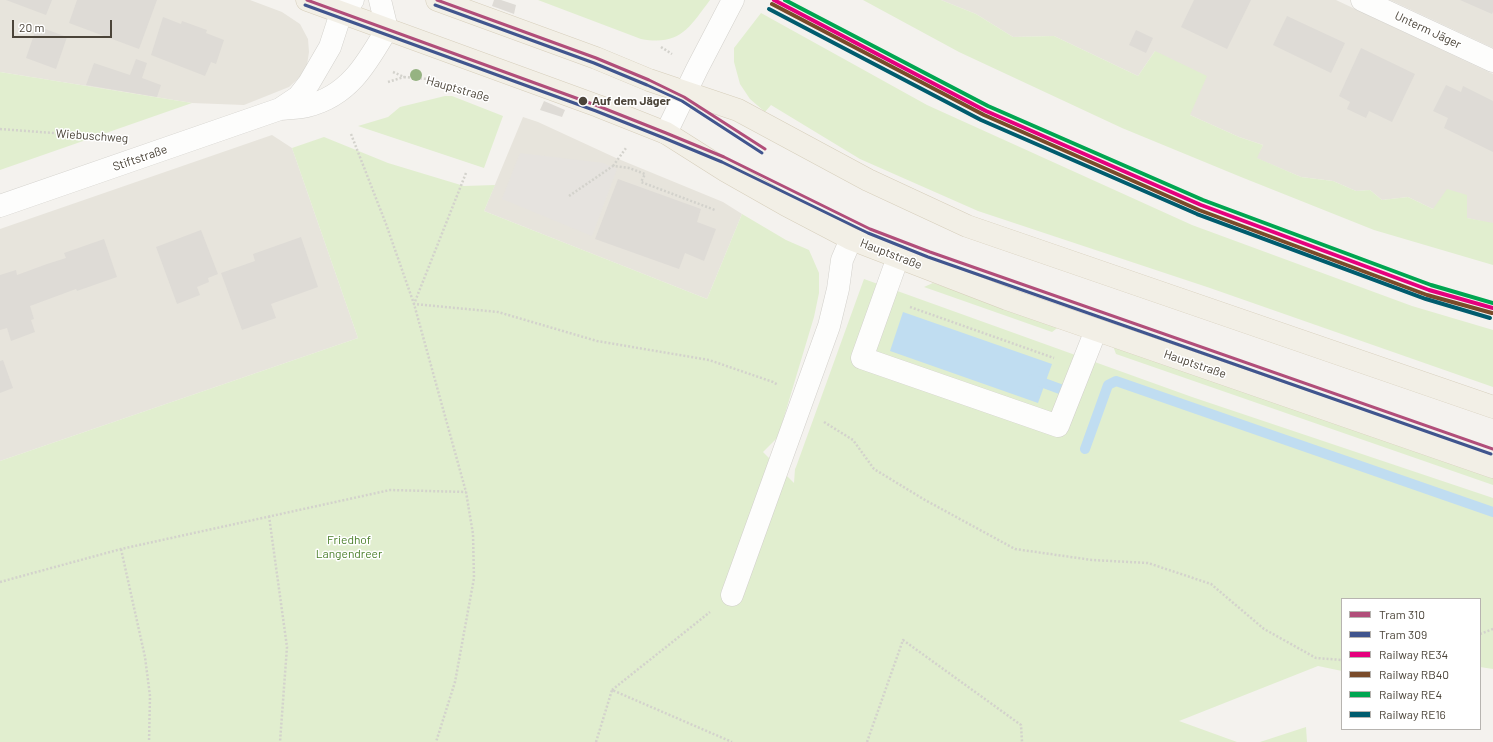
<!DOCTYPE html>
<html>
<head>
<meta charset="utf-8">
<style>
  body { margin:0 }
  #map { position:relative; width:1493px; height:742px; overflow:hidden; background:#f4f2ee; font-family:Barlow,sans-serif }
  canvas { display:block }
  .legend { position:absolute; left:1341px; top:598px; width:140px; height:132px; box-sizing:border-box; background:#fff; border:1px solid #b7b4b0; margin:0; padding:5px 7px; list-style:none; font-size:12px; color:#4b4439 }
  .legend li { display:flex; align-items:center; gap:8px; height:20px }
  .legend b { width:20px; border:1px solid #b7b4b0 }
  .scale { position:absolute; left:12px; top:20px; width:100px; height:18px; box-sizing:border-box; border:2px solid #4b4439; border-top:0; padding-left:5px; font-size:12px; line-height:14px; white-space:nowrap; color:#4b4439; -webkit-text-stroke:3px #fff; paint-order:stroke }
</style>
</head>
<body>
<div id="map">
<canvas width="1493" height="742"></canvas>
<ul class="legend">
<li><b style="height:5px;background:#b14e7a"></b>Tram 310</li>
<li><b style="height:5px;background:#40558e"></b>Tram 309</li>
<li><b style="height:5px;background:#e5007d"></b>Railway RE34</li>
<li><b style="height:5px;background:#7a4b2a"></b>Railway RB40</li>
<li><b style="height:5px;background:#00a651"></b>Railway RE4</li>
<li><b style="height:5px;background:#005c6e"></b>Railway RE16</li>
</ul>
<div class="scale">20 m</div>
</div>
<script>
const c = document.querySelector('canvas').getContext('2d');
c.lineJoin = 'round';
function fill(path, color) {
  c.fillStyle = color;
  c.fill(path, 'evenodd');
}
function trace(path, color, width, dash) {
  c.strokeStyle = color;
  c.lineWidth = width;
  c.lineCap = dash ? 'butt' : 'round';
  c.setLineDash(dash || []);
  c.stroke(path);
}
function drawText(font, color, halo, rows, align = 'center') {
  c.font = font + ' Barlow,sans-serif';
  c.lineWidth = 3;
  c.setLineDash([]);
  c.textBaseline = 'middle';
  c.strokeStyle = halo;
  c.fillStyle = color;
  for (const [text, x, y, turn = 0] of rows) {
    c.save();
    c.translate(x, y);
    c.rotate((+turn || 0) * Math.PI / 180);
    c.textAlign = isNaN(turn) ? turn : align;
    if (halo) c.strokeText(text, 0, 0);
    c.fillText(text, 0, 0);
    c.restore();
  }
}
fill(new Path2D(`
  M 0,0 L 250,0 L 282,12 L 300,24 L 308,39 L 309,52 L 307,65 L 300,77 L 289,87 L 244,105 L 192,103 L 0,72 Z
  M 941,0 L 1336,0 L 1493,74 L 1493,224 L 1467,218 L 1467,195 L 1433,209 L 1408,197 L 1382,200 L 1370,190 L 1356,191 L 1333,181 L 1301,177 L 1256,158 L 1263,145 L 1239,137 L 1190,115 L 1155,51 L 1138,76 L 1054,36 L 1013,37 L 976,14 Z
  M 1390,0 L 1493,0 L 1493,48 Z
  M 523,117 L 538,122 L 616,158 L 723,202 L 742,214 L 707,299 L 484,211 Z
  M 272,135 L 292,148 L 358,338 L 0,461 L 0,229 Z`), '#e7e4dc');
fill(new Path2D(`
  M 538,0 L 710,0 C 689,28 680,46 641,39 Z
  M 863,0 L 941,0 L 976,14 L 1013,37 L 1054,36 L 1138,76 L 1155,51 L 1207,76 L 1190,115 L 1239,137 L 1263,145 L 1257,158 L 1301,177 L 1333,181 L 1356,191 L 1370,190 L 1382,200 L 1408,197 L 1433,209 L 1447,189 L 1467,195 L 1467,218 L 1493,223 L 1493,265 L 1374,230 L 1241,177 L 1122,128 L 959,52 Z
  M 761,13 L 927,105 L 1192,225 L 1412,306 L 1493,330 L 1493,387 L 1210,288 L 978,211 L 860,159 L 771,105 L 765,112 L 750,99 L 740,84 L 734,62 L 734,48 Z
  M 0,72 L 192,103 L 0,170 Z
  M 445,96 L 452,96 L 503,116 L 484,168 L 358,126 L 388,117 L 400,107 Z
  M 324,137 L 388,163 L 464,186 L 495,185 L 484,211 L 707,299 L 742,214 L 786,240 L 809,250 L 819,273 L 819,293 L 814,317 L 778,437 L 763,452 L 794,483 L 795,469 L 796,467 L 864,279 L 1192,397 L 1493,498 L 1493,669 L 1480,667 L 1480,599 L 1342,599 L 1342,671 L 1318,666 L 1179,721 L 1237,742 L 0,742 L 0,461 L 358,338 L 292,148 Z
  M 933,283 L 1060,326 L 1052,332 L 924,287 Z
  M 1113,346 L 1493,477 L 1493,485 L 1116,354 Z
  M 1306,727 L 1307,742 L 1260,742 Z`), '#e1eecf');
fill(new Path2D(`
  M 520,153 L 603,163 L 617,169 L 592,236 L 502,199 Z`), '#e6e3df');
fill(new Path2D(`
  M 903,312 L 1052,364 L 1038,403 L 890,351 Z`), '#c0ddf1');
trace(new Path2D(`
  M 1033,379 L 1060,389
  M 1085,449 L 1108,385 L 1116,381 L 1493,512`), '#c0ddf1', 10);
fill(new Path2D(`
  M 6,0 L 52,0 L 46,15 Z
  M 77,0 L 157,0 L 139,49 L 69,23 Z
  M 494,0 L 501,0 L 516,5 L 514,14 L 492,6 Z
  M 1194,0 L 1251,0 L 1227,49 L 1181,27 Z
  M 1460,0 L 1493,0 L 1493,12 L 1492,14 Z
  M 1287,16 L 1345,43 L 1331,73 L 1273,45 Z
  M 163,17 L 181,24 L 182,21 L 207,30 L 206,33 L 224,40 L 216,64 L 211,62 L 205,76 L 151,55 Z
  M 37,26 L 67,37 L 56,69 L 26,58 Z
  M 1136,30 L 1153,38 L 1146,53 L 1129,45 Z
  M 1361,48 L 1415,74 L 1392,122 L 1369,111 L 1366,118 L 1347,109 L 1350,102 L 1339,96 Z
  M 136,59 L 147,63 L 142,78 L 161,85 L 157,97 L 86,85 L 94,63 L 130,75 Z
  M 1446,85 L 1461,92 L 1463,86 L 1493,101 L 1493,152 L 1444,128 L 1448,118 L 1433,111 Z
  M 544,101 L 565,110 L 562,117 L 540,110 Z
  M 618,179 L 701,209 L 697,222 L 716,229 L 704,261 L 685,253 L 679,269 L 595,239 Z
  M 201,230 L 218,274 L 208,278 L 209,282 L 197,287 L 200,295 L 177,304 L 156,247 Z
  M 301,237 L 318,287 L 271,304 L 276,318 L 242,330 L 221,273 L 255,261 L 253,254 Z
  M 104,239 L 117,277 L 77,291 L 76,289 L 30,306 L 34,319 L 31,320 L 35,332 L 11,341 L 7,328 L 0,330 L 0,275 L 16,270 L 17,275 L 47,264 L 66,258 L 64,253 Z
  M 3,360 L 13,388 L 0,393 L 0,361 Z`), '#dedbd6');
const minor = new Path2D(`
  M 1362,0 L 1493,61
  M 280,109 L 298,97 L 309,83 L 330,47 L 341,13 L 353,0
  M 666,133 L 697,69 L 733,0
  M 0,206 L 280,109 C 289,108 299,108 307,106 C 349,96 367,63 387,29 L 380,0
  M 898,257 L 862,358 L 1058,426 L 1096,330
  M 732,595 L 829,326 L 838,289 L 842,260 L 851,239`);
const major = new Path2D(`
  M 307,0 L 598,106 L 666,133 L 726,171 L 786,205 L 851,239 L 1007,299 L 1493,467
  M 437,0 L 596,58 L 649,80 L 738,110 L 868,180 L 967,226 L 1493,407`);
trace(minor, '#d2d0cb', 23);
trace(major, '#d6cebb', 23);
trace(new Path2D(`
  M 661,47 L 672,54
  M 393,72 L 404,77 L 428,79 L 445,83
  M 388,82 L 404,77
  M 0,129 L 107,137
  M 351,134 L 386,224 L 414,304 L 466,492 L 473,534 L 474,578 L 455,682 L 436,742
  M 613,166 L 626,148
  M 466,173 L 414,304 L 498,312 L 597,341 L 709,360 L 773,382 L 778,385
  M 569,196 L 613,166 L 629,168 L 645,174 L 641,182 L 715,210
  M 910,307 L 1054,358
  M 824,422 L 853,440 L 874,469 L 925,500 L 1015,549 L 1092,560 L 1148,563 L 1211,584 L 1264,629 L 1316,658 L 1342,660
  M 269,516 L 287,647 L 280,742
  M 121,549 L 145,657 L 150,696 L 149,742
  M 0,582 L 121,549 L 390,490 L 466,492
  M 1480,634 L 1493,629
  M 612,690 L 710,612
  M 596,742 L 612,690 L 732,742
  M 867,742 L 903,640 L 1021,725 L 1022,742`), '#d3d2cc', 2.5, [2, 2]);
trace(minor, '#fdfdfc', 22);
trace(major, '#f2efe6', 22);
trace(new Path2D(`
  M 774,0 L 986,111 L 1201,205 L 1429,290 L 1493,308`), '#e5007d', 4);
trace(new Path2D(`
  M 772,4 L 984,115 L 1199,210 L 1427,295 L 1492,313`), '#7a4b2a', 4);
trace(new Path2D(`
  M 785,0 L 988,106 L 1203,200 L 1431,285 L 1493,303`), '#00a651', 4);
trace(new Path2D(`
  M 769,9 L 981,120 L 1197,214 L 1426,299 L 1490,318`), '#005c6e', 4);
trace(new Path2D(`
  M 307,0 L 598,106 L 666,133 L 724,157 L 870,229 L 930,252 L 1493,449
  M 437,0 L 596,58 L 649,80 L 684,97 L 765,149`), '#b14e7a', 3);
trace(new Path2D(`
  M 305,5 L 596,111 L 664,138 L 722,162 L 868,233 L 928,257 L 1491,454
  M 435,5 L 594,63 L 647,85 L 682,101 L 762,153`), '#40558e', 3);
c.fillStyle = '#96b382';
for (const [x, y] of [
  [416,75]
]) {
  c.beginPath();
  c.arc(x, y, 6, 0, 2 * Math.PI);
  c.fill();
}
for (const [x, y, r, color] of [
  [583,101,5,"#4b4439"]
]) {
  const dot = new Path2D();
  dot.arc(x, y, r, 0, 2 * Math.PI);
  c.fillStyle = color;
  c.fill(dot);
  trace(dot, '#fff', 1.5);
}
drawText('12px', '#4b4439', '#fff', [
  ["Unterm Jäger",1428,30,25],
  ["Hauptstraße",458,89,16],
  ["Wiebuschweg",92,136,4],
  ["Stiftstraße",140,158,-19],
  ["Hauptstraße",891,254,21],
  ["Hauptstraße",1195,364,19]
]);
drawText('bold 12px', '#4b4439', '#fff', [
  ["Auf dem Jäger",592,101]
], 'left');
drawText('12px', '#4a7f2a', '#fff', [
  ["Friedhof",349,540],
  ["Langendreer",349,554]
]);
</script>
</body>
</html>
